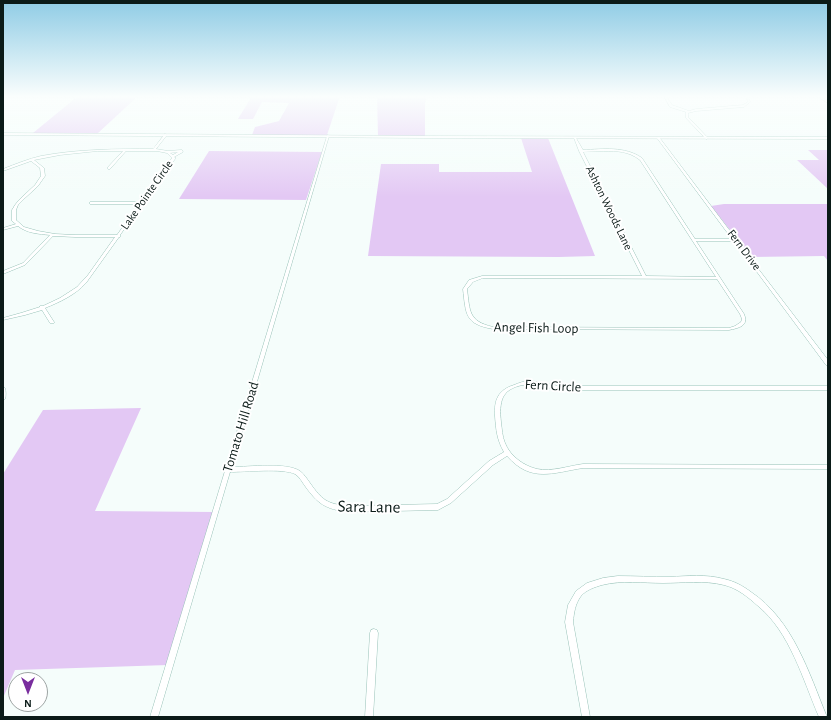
<!DOCTYPE html>
<html>
<head>
<meta charset="utf-8">
<style>
  body { margin:0 }
  #map { position:relative; width:831px; height:720px; overflow:hidden; background:#f5fdfb; font-family:"Alegreya Sans",sans-serif }
  canvas { display:block }
  .frame { position:absolute; inset:0; border:4px solid #0b1b18; pointer-events:none }
  .north { position:absolute; left:8px; top:672px; width:40px; height:40px; box-sizing:border-box; background:#fff; border:1px solid #9da4a3; border-radius:50%; rotate:180deg; font-size:11px; font-weight:700; line-height:16px; text-align:center; color:#0b1b18 }
  .north::after { content:''; display:block; margin:auto; width:14px; height:18px; background:#792d9e; clip-path:polygon(50% 0,100% 100%,50% 72%,0 100%) }
</style>
</head>
<body>
<div id="map">
<canvas width="831" height="720"></canvas>
<div class="frame"></div>
<div class="north">N</div>
</div>
<script>
const c = document.querySelector('canvas').getContext('2d');
c.lineJoin = 'round';
function fill(path, color) {
  c.fillStyle = color;
  c.fill(path, 'evenodd');
}
function trace(path, color, width, dash) {
  c.strokeStyle = color;
  c.lineWidth = width;
  c.lineCap = dash ? 'butt' : 'round';
  c.setLineDash(dash || []);
  c.stroke(path);
}
function drawText(font, color, halo, rows, align = 'center') {
  c.font = font + ' "Alegreya Sans",sans-serif';
  c.lineWidth = 4;
  c.setLineDash([]);
  c.textBaseline = 'middle';
  c.strokeStyle = halo;
  c.fillStyle = color;
  for (const [text, x, y, turn = 0] of rows) {
    c.save();
    c.translate(x, y);
    c.rotate((+turn || 0) * Math.PI / 180);
    c.textAlign = isNaN(turn) ? turn : align;
    if (halo) c.strokeText(text, 0, 0);
    c.fillText(text, 0, 0);
    c.restore();
  }
}
fill(new Path2D(`
  M 78,96 L 138,96 L 97,134 L 33,133 Z
  M 252,96 L 340,96 L 327,135 L 252,135 L 255,127 L 279,121 L 289,103 L 262,102 L 253,119 L 238,119 Z
  M 377,96 L 427,96 L 425,103 L 425,137 L 378,136 Z
  M 521,138 L 548,138 L 595,256 L 559,257 L 368,256 L 381,164 L 439,164 L 439,172 L 532,172 Z
  M 808,150 L 828,150 L 828,189 L 797,160 L 819,160 Z
  M 209,151 L 322,152 L 306,200 L 179,199 Z
  M 724,204 L 828,204 L 828,261 L 824,256 L 751,257 L 711,206 Z
  M 141,408 L 95,511 L 215,512 L 168,665 L 15,670 L 3,698 L 3,474 L 43,410 Z`), '#e3c8f4');
const minor = new Path2D(`
  M 664,96 L 666,96 L 672,105 L 689,111 L 696,109 L 743,105 L 748,102 L 747,99 L 743,96 C 747,96 749,98 750,102 L 744,107 L 696,111 L 688,113 L 688,117 L 707,137 L 707,139 L 706,139 L 686,118 L 686,112 L 670,107 Z
  M 165,134 L 167,135 L 156,149 L 168,151 L 181,150 L 182,150 L 183,152 L 174,157 L 176,158 L 175,159 L 120,235 L 120,237 L 119,237 L 86,283 C 75,295 60,302 45,308 L 54,322 L 54,323 L 50,323 L 42,310 L 25,315 L 3,320 L 3,318 L 21,313 L 40,307 L 40,306 L 43,306 L 60,298 L 77,287 L 88,275 L 115,237 L 75,237 L 53,236 L 25,265 L 3,274 L 3,271 L 23,263 L 50,235 C 39,234 26,233 18,226 L 3,230 L 3,228 L 16,224 L 12,221 L 12,210 L 15,205 L 19,200 L 35,185 L 41,176 L 40,168 L 31,161 L 3,171 L 3,169 C 16,164 28,159 41,156 C 78,149 116,149 153,149 ZM 98,151 L 123,151 L 108,167 L 108,169 L 110,169 L 126,151 L 157,151 L 167,153 L 172,158 L 141,202 L 90,202 L 90,204 L 139,204 L 117,235 L 75,235 L 55,234 L 38,231 L 24,227 L 16,220 L 16,210 L 18,205 L 25,198 L 38,186 L 45,176 L 44,168 L 34,160 L 60,155 ZM 178,152 L 173,155 L 170,153 Z
  M 328,135 L 329,136 L 232,467 C 249,467 286,462 300,471 C 304,474 307,479 310,483 C 322,500 327,504 348,506 L 437,504 L 447,499 L 489,461 L 504,452 C 497,440 496,430 495,416 C 494,400 498,390 514,385 C 519,383 524,381 529,381 C 540,381 550,385 560,386 L 828,386 L 828,390 L 560,390 C 548,388 536,383 523,385 C 501,389 499,402 501,422 C 502,429 502,436 505,443 C 510,456 524,466 537,469 C 552,472 568,466 583,464 L 828,465 L 828,469 L 583,468 C 552,473 531,483 507,456 L 493,465 L 451,503 L 438,510 L 348,512 C 325,509 318,504 305,486 C 302,482 300,477 295,474 C 283,468 245,472 230,472 L 158,717 L 150,717 L 327,136 Z
  M 574,137 L 576,138 L 583,150 C 603,149 625,146 642,158 L 695,239 L 732,239 L 657,138 L 659,137 L 736,239 L 737,239 L 737,241 L 828,360 L 828,366 L 826,365 L 734,241 L 696,241 L 744,314 C 749,326 739,328 729,330 L 493,329 C 465,324 466,315 463,289 L 469,280 L 482,276 L 642,276 L 579,151 L 574,138 ZM 604,151 C 618,151 628,151 640,160 L 716,277 L 646,276 L 583,152 ZM 483,278 L 717,279 L 740,314 L 742,319 L 741,322 L 735,326 L 729,328 L 493,327 C 468,321 470,311 467,289 L 473,282 Z
  M 3,387 L 5,388 C 6,391 6,397 5,399 L 3,400 Z
  M 618,576 C 635,576 652,577 670,577 C 687,576 706,574 724,579 C 734,581 743,586 751,592 C 793,620 809,673 827,717 L 819,717 C 803,680 790,632 758,606 C 748,597 737,588 724,585 C 704,580 683,583 663,583 C 643,583 622,580 602,585 C 595,587 586,590 581,596 C 575,604 574,613 573,622 L 590,717 L 582,717 L 565,622 L 568,605 L 576,591 L 587,583 L 603,578 Z
  M 374,629 L 377,630 L 378,633 L 373,717 L 365,717 L 370,633 L 371,630 Z`);
const tertiary = new Path2D(`
  M 817,96 L 821,96 L 828,101 L 828,103 Z
  M 3,133 L 424,136 L 828,137 L 828,139 L 424,138 L 3,135 Z`);
trace(minor, '#98c2b8', 1);
trace(tertiary, '#98c2b8', 1);
fill(minor, '#fff');
fill(tertiary, '#fff');
const sky = c.createLinearGradient(0, 0, 0, 197);
sky.addColorStop(0, '#8fcce5');
sky.addColorStop(0.49, '#fafefd');
sky.addColorStop(1, '#fafefd00');
c.fillStyle = sky;
c.fillRect(0, 0, 831, 197);
drawText('12px', '#0b1b18', '#fff', [
  ["Lake Pointe Circle",147,195,-55],
  ["Ashton Woods Lane",609,208,64],
  ["Fern Drive",744,250,53]
]);
drawText('14px', '#0b1b18', '#fff', [
  ["Angel Fish Loop",536,328,1],
  ["Fern Circle",553,386,3],
  ["Tomato Hill Road",241,427,-73]
]);
drawText('17px', '#0b1b18', '#fff', [
  ["Sara Lane",369,507,1]
]);
</script>
</body>
</html>
